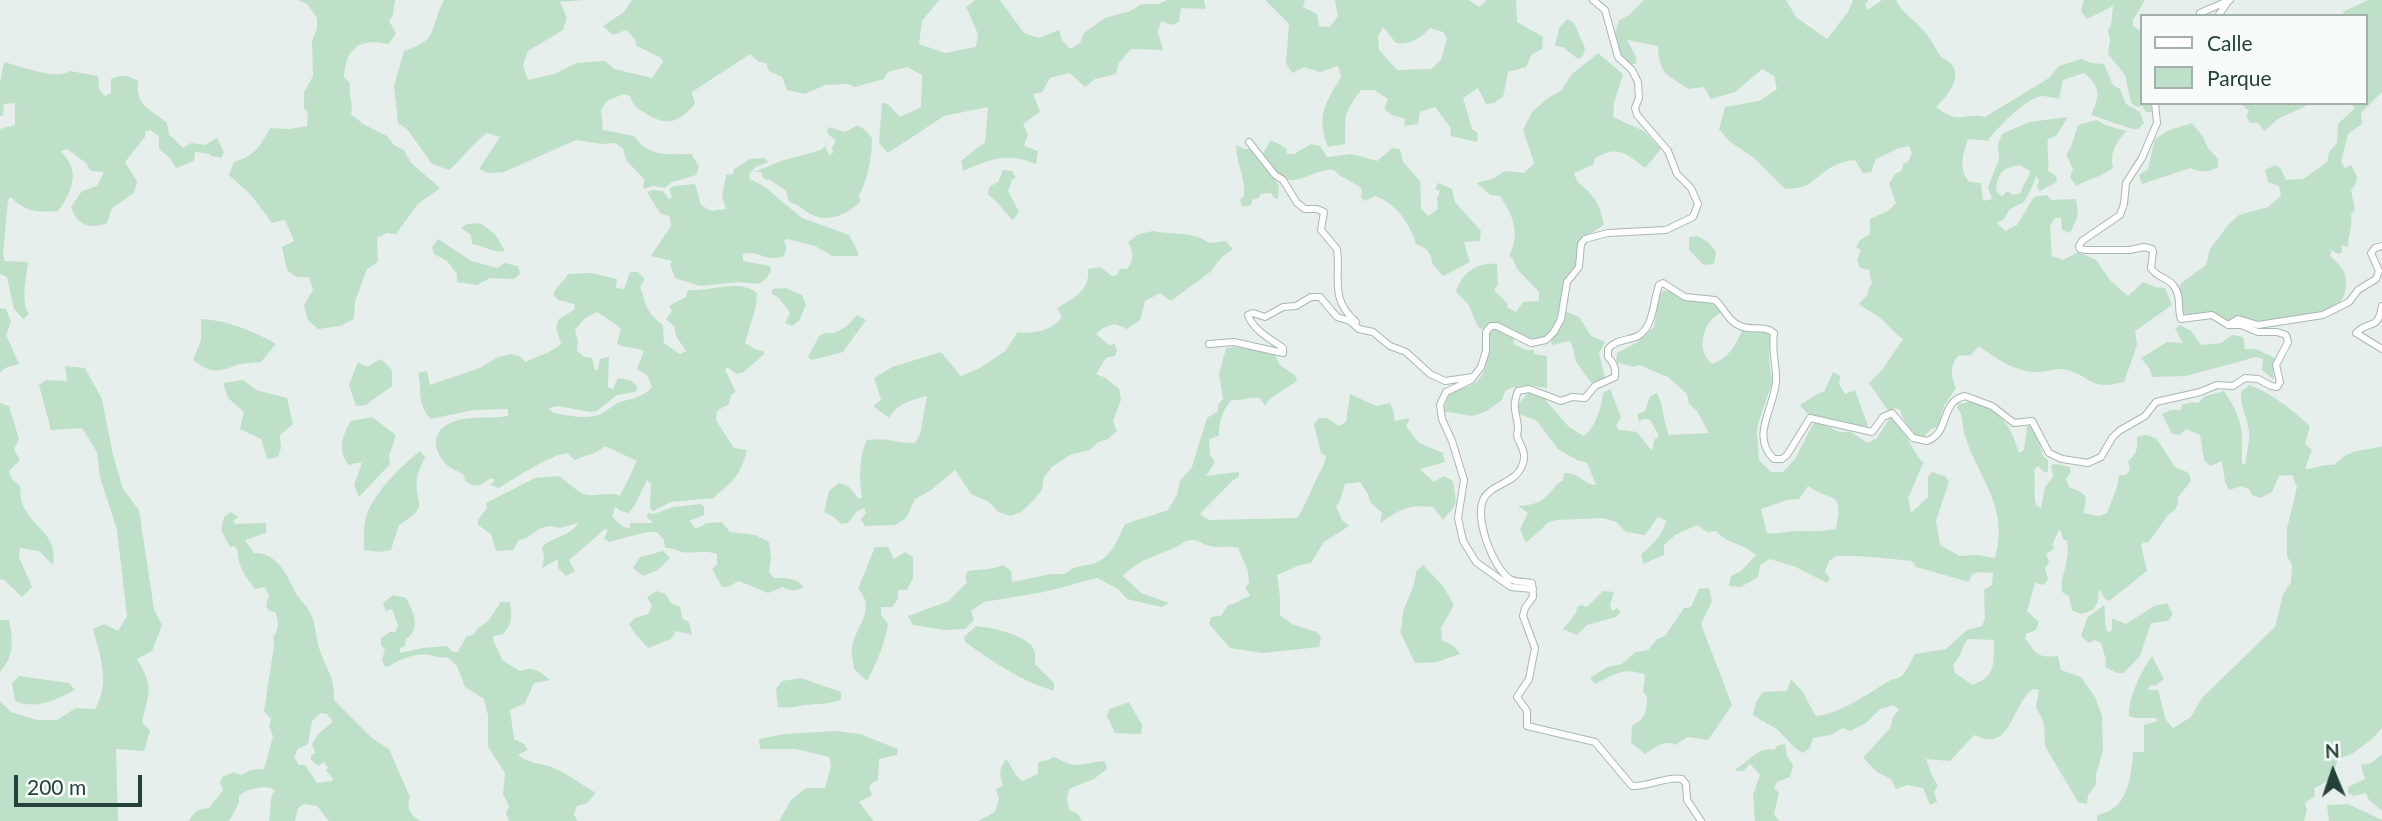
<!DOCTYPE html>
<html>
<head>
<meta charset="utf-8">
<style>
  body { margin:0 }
  #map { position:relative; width:2382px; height:821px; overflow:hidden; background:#e6efeb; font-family:Lato,sans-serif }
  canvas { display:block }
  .legend { position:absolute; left:2140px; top:14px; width:228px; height:91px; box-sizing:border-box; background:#f7fbf9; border:2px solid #a3b1ad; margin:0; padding:9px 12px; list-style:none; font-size:21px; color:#24423a }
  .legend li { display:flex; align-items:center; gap:14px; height:35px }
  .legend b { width:35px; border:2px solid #a3b1ad }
  .north { position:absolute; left:2298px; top:737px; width:70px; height:70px; -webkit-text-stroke:5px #f7fbf9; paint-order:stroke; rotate:358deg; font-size:19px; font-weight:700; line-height:28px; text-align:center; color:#24423a }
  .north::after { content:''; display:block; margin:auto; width:24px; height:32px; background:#24423a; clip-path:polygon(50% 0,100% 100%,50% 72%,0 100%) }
  .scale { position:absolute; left:14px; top:775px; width:128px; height:32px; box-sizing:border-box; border:4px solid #24423a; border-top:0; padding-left:9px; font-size:21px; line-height:24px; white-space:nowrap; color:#24423a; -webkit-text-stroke:5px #f7fbf9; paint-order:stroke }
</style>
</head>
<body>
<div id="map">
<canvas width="2382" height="821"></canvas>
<ul class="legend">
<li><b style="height:9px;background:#fff"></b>Calle</li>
<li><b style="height:19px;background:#bfe0c8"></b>Parque</li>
</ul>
<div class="north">N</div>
<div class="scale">200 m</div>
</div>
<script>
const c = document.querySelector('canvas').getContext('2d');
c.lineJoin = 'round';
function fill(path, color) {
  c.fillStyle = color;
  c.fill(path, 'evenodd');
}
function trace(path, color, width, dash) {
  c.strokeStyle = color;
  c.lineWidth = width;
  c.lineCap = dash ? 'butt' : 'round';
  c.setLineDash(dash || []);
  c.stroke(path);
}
fill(new Path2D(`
  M 298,0 L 395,0 L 393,15 L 389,21 L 396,33 L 389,44 C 361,38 346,46 344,77 L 350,83 C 348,95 354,103 351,114 L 363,124 L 387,136 L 394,145 L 404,150 L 411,163 L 440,188 L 418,204 L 396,234 L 387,233 L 377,238 L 378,262 L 367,269 L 355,301 L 354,319 L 340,326 L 318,329 L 308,320 L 304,305 L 313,290 L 309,277 L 296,277 L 287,270 L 282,247 L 294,241 L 285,220 L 272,223 L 251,195 L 229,175 L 234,162 C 254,157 260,146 270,128 L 290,129 L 307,126 L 308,112 L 304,109 L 304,92 L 313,76 L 312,41 L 317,28 L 317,18 L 307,4 Z
  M 444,0 L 584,0 L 560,2 L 567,18 L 563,30 L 528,51 L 523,65 L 528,80 L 554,74 L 576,63 L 605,61 L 614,69 L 652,78 L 663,62 L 661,58 L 637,46 L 634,38 L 626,30 L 613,35 L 603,26 L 624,12 L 630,2 L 633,0 L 939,0 L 922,21 L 919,44 L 945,53 L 976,47 L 978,34 L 966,7 L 975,0 L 1000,0 L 1024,33 L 1039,38 L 1059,30 L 1062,40 L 1070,49 L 1080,43 L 1084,33 L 1105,18 L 1130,11 L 1142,4 L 1159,4 L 1167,0 L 1204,0 L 1206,9 L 1181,8 L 1179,22 L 1171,25 L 1161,21 L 1158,32 L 1163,50 L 1131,49 L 1119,63 L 1116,74 L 1095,79 L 1085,87 L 1070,73 L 1050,78 L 1042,92 L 1033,94 L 1040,112 L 1023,124 L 1028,135 L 1024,146 L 1038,151 L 1036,164 C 1006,152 991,159 963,171 L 961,161 L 985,142 L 988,107 L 944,116 L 888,153 L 879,143 L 882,103 L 888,104 L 900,117 L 921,107 L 922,75 L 907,67 L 888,72 L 884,79 L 855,87 L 848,84 L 825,85 L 805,94 L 787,90 L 782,77 L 769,71 L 766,63 L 759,62 L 750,54 L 692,92 L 695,104 C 678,123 667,127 645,113 C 636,108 634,106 630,96 L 624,94 L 608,100 L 601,110 L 603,130 L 634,136 C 650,158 666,154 691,154 L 699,166 L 696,175 L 672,182 L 665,188 L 653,186 L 643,189 L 644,179 L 626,160 L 623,149 L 615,143 L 602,144 L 576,140 L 504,172 L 488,173 L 479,169 L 500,137 L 487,133 C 472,144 463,158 449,170 L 432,164 L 407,129 L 398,123 L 394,86 L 404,51 C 412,48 424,44 429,37 C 435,27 437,12 444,0 Z
  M 1265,0 L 1305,0 L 1303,7 L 1317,14 L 1319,26 L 1330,27 L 1338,16 L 1335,0 L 1469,0 L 1479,7 L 1487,0 L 1516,0 L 1517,22 L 1543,37 L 1542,49 L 1532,54 L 1526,67 L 1508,72 L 1503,97 L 1494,103 L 1486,104 L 1478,88 L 1463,98 L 1472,129 L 1478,133 L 1477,142 L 1451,136 L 1450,127 L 1435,107 L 1420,112 L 1418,124 L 1404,126 L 1405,119 L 1392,115 L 1384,109 L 1388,99 L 1374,90 L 1361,90 C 1342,115 1346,115 1345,144 L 1328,147 C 1316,116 1325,104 1341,77 L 1338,66 L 1320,72 L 1304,67 L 1292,73 L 1286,63 L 1289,24 ZM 1383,27 L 1396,43 C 1412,45 1419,39 1430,28 L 1443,32 L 1447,38 L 1441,60 L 1431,69 L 1397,70 L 1379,50 L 1378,36 Z
  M 1644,0 L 1786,0 L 1796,17 L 1827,39 L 1848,12 L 1853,0 L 1868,0 L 1865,5 L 1868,10 L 1882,0 L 1896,0 C 1901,12 1914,19 1922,29 C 1930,37 1935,48 1941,57 C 1969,69 1950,94 1936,107 C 1961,126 1961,112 1985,117 L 2049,78 L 2059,66 L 2081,59 L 2092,63 L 2104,64 L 2113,85 L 2120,89 L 2126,104 L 2140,112 L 2144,123 L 2138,129 L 2132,129 L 2091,115 C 2100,95 2101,88 2084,73 L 2063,80 L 2059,99 C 2054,98 2047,96 2041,96 C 2027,98 1995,129 1988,141 L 1968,139 C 1963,154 1958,168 1969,182 L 1981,183 L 1983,201 L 1992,199 L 1988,187 L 1999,159 L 1998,144 L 2002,134 L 2029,122 L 2068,117 L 2056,136 L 2048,139 C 2046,150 2050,160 2048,171 L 2056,176 L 2057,182 L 2040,191 L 2037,187 L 2039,180 L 2036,176 C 2035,182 2028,195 2024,202 L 2010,209 L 2004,219 L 1997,223 L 2005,231 L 2017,225 L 2034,197 L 2047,195 L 2051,200 L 2076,199 L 2078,215 L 2070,233 L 2062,230 L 2061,218 L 2055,218 L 2050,226 L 2052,256 L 2063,260 L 2078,252 L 2096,260 L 2110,280 L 2128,296 L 2143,282 L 2155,287 L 2165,288 L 2172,305 L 2135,331 L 2137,345 L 2124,382 C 2089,391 2093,377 2067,370 C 2055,367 2049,372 2039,372 C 2017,373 1996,359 1979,346 L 1971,355 L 1958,356 C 1949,367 1951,376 1956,388 L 1944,406 L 1938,427 L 1931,429 L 1922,439 L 1910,436 L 1900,410 L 1895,408 L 1889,412 L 1869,383 L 1882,370 L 1903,339 C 1893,333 1888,324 1880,318 C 1873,312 1866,310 1859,304 L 1868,294 L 1868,289 L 1872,284 L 1869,270 L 1860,268 L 1857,260 L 1861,250 L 1856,247 L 1860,240 L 1870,234 L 1870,219 L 1888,211 L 1896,203 L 1889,184 L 1895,174 L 1902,170 L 1903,164 L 1908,162 L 1912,153 L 1909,146 L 1899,148 L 1876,159 L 1871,172 L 1863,173 L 1855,160 C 1832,163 1826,171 1809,184 C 1803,188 1793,188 1785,189 L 1754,158 L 1729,141 L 1719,129 L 1725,107 L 1759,101 L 1777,89 L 1774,76 L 1762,69 L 1735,92 L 1711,99 L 1704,87 L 1688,89 C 1667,74 1659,75 1658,46 L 1627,40 L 1636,57 L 1636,63 L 1630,65 C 1617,52 1612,38 1619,20 L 1629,15 ZM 2020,165 L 2030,171 C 2029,179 2022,184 2021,193 L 2013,195 L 2007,191 L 2002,197 L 1996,191 C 1997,173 2003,167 2020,165 Z
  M 2084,0 L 2145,0 L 2133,20 L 2133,26 L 2142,32 L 2142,103 L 2150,103 L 2152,112 L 2146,112 L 2142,106 L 2137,107 L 2131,103 L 2125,75 L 2108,54 L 2110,40 L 2108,30 L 2111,25 L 2113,6 L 2087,19 L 2081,11 Z
  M 2368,0 L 2382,0 L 2382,92 L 2361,113 L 2362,124 L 2348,134 L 2341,162 L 2345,168 L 2351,165 C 2357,176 2360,180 2351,190 L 2355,210 L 2351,214 C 2353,226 2348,235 2348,247 L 2342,245 L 2342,252 L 2338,254 L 2332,250 L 2330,256 C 2341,266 2347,272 2346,287 C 2343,322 2284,321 2258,321 C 2245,321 2239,315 2227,323 C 2213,313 2204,312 2187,315 L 2182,312 L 2180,284 L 2206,265 L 2210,249 L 2228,225 L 2239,215 L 2268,207 L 2281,196 L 2279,186 L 2268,182 L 2265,170 L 2276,165 L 2281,169 L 2286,180 L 2303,179 L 2327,162 L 2329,152 L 2337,143 L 2338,124 L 2355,108 L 2351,103 L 2366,103 L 2366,16 L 2344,16 L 2343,12 Z
  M 1567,19 L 1574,23 L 1585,48 L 1583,56 L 1578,59 L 1563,47 L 1555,46 L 1559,28 Z
  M 1598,53 L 1623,74 L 1614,103 L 1613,117 L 1644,131 L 1661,149 L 1645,168 C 1626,153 1618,145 1595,158 L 1593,165 L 1574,173 C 1578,185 1580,183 1588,191 C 1597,200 1602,212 1604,225 L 1583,238 L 1579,263 L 1567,279 L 1556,321 L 1545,338 C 1519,344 1511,322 1486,326 L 1484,330 L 1478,327 L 1468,304 L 1456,292 C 1462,272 1478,262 1497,264 L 1498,285 L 1494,290 L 1508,304 L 1507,307 L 1516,312 L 1523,302 L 1539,301 L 1539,292 L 1517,269 L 1513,259 L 1509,256 C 1521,233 1513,216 1500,196 L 1490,195 L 1477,183 L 1494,178 L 1505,171 L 1524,173 L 1534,163 L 1523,130 L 1532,112 L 1548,98 L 1561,91 L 1571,75 Z
  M 4,62 C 21,66 57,81 70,71 L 98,76 L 99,89 L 105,96 L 111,93 L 111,79 C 122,74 127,75 138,81 C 136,107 149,108 167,123 L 169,134 L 183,148 L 191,143 L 205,145 L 217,138 L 224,152 L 221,158 L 211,156 L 210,154 L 195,152 L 194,161 L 176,168 L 169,157 L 159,149 L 159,136 L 150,130 L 145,132 L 145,137 L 125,162 L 137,181 L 134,193 L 112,208 L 107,223 C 90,230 77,225 71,207 L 82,191 L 97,186 L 104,172 L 91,171 L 86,163 L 67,149 L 61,151 C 64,156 69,160 71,166 C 77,180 67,200 58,211 C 39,213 25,212 11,197 L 8,200 L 3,255 L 5,261 L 28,262 C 27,278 20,300 29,314 L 23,319 L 14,309 L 7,277 L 0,274 L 0,129 L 15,125 L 15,103 L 4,104 L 3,115 L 0,116 L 0,83 Z
  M 2231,103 L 2249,103 L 2255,106 L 2262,103 L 2312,103 L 2278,119 L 2264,131 L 2258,123 L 2250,123 L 2246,116 L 2249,111 L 2241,104 Z
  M 2097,120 L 2105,125 L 2127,131 C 2115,143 2110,151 2113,168 C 2102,176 2088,180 2076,186 L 2070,177 L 2073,169 L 2066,155 L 2071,147 L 2078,125 Z
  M 2192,123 L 2203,137 L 2208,148 L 2218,159 L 2218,167 C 2210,172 2200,173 2191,168 L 2142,184 L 2139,175 L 2148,169 L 2155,139 L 2167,131 Z
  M 858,125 L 865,130 L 872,138 C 872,156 868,180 859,195 L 860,202 C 847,215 826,224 809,213 C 802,209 798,204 789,202 L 786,191 L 770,180 L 764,179 L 761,172 L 754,172 L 781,161 L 821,150 L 825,146 L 829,155 L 833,153 L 832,147 L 836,141 L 827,133 L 828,127 L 845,132 Z
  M 1271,140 L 1286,148 L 1287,154 L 1294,154 L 1311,144 L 1320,146 L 1327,157 L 1351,154 L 1377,161 L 1392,148 L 1400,149 L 1403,162 L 1420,181 L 1421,208 L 1428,216 L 1438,209 L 1437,199 L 1440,191 L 1435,189 L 1438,183 L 1452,189 L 1455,202 L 1481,231 L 1480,241 L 1464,242 L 1470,262 L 1443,276 L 1432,263 C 1432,252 1425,247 1416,244 C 1410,223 1395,203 1375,196 L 1365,201 L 1361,198 L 1362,189 C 1353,181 1342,179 1334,170 C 1317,167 1295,188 1280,177 C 1273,173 1267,161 1262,155 Z
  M 1236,145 L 1245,149 L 1253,149 L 1279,186 L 1278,199 L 1274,198 L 1271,193 L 1260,194 L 1259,198 L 1252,200 L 1251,205 L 1242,207 L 1240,200 L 1244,196 C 1246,178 1236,163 1236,145 Z
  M 764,158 L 768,162 L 756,167 L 749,174 L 750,179 L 765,187 L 802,218 L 849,235 L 858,252 L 858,256 L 832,256 L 815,246 L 787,239 L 784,240 L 786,248 L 784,256 C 765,263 758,249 743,254 L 743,261 L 770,266 L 771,271 L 765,280 L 758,284 L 739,282 L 700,286 L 675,278 L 670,264 L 672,261 L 651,256 L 671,226 L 670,217 L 660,213 L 647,192 L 653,190 L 663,191 L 669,199 L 672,197 L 669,189 L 674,186 L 695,184 L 701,205 L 711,211 L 726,209 L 722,197 L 726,175 L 733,174 L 734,169 L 750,159 Z
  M 1003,170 L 1012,171 L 1016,177 L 1012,180 L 1008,191 L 1019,212 L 1013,220 C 1003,212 999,201 988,195 L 989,187 L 998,182 Z
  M 480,223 L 495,234 L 505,251 C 496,254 482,245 472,244 L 471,235 L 461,228 L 467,224 Z
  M 1153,231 C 1171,235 1195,231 1209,243 L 1226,241 L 1233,249 L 1222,257 L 1210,272 L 1171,301 L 1160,293 L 1145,301 L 1140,320 L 1127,329 L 1115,324 L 1103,328 L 1096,334 L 1109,345 L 1115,344 L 1117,351 L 1115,356 L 1106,358 L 1096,374 L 1106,378 L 1119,389 L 1121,400 L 1113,421 L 1117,431 L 1108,439 L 1098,442 L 1090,450 L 1070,455 L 1052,467 L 1044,477 L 1042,490 L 1032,502 L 1021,512 L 1011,516 L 998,512 L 989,502 L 971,494 L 955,470 L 930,491 L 915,499 L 906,518 L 895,525 L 865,526 L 861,519 L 866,513 L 864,508 L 856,512 L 848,523 L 841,524 L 834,517 L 824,512 L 829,491 L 839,483 L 848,486 L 859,499 L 862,497 C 859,481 859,455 867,440 C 884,437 898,443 915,443 L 920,435 L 927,396 C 912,400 898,403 889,418 L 873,406 L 881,400 L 874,378 L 892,367 L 941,352 L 961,376 L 978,369 L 1005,351 L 1018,332 C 1033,335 1052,330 1062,317 L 1057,308 C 1074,298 1090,291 1088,269 L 1100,267 L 1112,276 L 1117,275 L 1120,269 L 1127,269 C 1134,260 1134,253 1128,242 L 1139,234 Z
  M 1698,236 L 1709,243 L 1716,252 L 1714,264 L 1704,265 L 1689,250 L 1689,237 Z
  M 438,239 L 471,261 L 498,268 L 504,263 L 518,266 L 520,274 L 514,279 L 490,278 L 477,285 L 457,282 L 457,274 L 447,261 L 434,254 L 432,247 Z
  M 630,272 L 638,272 L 645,279 L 640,287 C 647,305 645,312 663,325 L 664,343 L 680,354 L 686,351 L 676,336 L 674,326 L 666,319 L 672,311 L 669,306 L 686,297 L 688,290 C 710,292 739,278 757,293 L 756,306 L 745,343 L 757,350 L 763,351 L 764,354 L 744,372 L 736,374 L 727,367 L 725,370 L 736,392 L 731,395 L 729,404 L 717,411 L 716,420 L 734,448 L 747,450 C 744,463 738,477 727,486 C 722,491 718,492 714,498 L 671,502 L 653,511 L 650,508 L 651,484 L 647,480 L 634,506 L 629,513 L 621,511 L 615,507 L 612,517 L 623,527 L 630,528 L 630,523 L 653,523 L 647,517 L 648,513 L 654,514 L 673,507 L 701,504 L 704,507 L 704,515 L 689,521 L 696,529 L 707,523 L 722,522 L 730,532 L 755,535 L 769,542 L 771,559 L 769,572 L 774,578 C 786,578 797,577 804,588 C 797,590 790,592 783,587 L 768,593 L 739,581 L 728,587 L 722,587 L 712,569 L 717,564 L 717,554 C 703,549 694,554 682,552 C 676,550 672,548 665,548 L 664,540 L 657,532 L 647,532 L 609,542 L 604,538 L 608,530 L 605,529 L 569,560 L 575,571 L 566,576 L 558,568 L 558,559 L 542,568 L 544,557 L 542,547 C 553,536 570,537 578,523 L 560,528 L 549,526 L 541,528 L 526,538 L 519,540 L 513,550 L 496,551 L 491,534 L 478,525 L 478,520 L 487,508 L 486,503 L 535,478 L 559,476 C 567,481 576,491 584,494 C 595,498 608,491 620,496 L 637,461 L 605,446 C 596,454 586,455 575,460 L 567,453 C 551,455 514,478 499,488 L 490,485 L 495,480 L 491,478 C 481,485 476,489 465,481 L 464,475 C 458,471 449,468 445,463 C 427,441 437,424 463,419 C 478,416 493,419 508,416 L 508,409 L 474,410 L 430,419 C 415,398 423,392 418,373 L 427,371 L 430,385 L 480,368 L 498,357 L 511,354 L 521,357 L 525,362 L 551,351 L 561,344 L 556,328 L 558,320 L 575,309 L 574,304 L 558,300 L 553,294 C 557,285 564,282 568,274 L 590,273 L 617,279 L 616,288 L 624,289 ZM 597,312 C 599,313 620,327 621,329 L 617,344 C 625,349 634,346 644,351 L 637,369 L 647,375 L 652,387 C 643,398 629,399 617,403 C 612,406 608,410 603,413 C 589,420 568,416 553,413 L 549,408 L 558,406 L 590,412 L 597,411 L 617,395 L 635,392 L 638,387 L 630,380 L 618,378 L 613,389 L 608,387 L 609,357 L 600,359 L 598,370 L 595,370 L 592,358 L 584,357 L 577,351 L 578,341 L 575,330 L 584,319 Z
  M 786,288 L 802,295 L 806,305 L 799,321 L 792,326 L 785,323 L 790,313 L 779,298 L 771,293 L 773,289 Z
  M 1663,291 L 1669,291 L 1681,298 L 1715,304 L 1721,313 C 1703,320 1695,351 1712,364 C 1728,359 1735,346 1742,331 L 1768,332 L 1770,337 L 1769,357 L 1772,383 L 1758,424 L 1757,432 L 1759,460 L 1771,472 L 1783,472 L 1795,459 L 1813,424 L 1818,422 L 1840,432 L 1851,432 L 1868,443 L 1876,439 L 1890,418 L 1894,417 C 1904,425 1911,452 1924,463 C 1917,474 1915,486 1908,497 L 1911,513 L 1928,497 L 1928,477 L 1932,472 L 1945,476 L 1949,482 L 1936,521 L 1940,545 L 1960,556 L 1977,555 L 1995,558 C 2010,506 1978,479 1964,433 C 1962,423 1964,415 1957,408 L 1958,404 L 1974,401 C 2002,415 2010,423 2019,453 L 2024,450 L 2027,426 L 2031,426 L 2035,429 L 2043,456 L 2048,460 L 2048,471 L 2045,473 L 2038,466 L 2034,470 C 2036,482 2033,493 2036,505 L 2041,508 L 2045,487 L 2053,477 L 2051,465 L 2056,464 L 2070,467 L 2071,472 L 2066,479 L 2069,487 C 2086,493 2089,496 2083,513 L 2099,516 L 2107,513 L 2117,487 L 2119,475 L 2126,475 L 2130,470 L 2128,461 C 2138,452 2137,450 2137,437 L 2146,435 L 2156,438 L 2175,467 L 2189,473 L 2191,481 L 2178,497 L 2178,504 L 2174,511 L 2168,515 L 2148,543 L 2144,542 L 2141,545 L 2147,571 L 2109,601 L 2105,599 L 2099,589 L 2098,601 L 2093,610 L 2081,614 L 2072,610 L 2069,596 L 2062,592 C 2060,574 2071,560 2067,541 L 2063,539 L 2061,531 L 2059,530 L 2052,545 L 2055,548 L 2046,554 L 2049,562 L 2045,569 L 2048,579 L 2044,585 L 2035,583 L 2027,611 L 2039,622 L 2036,630 L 2026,634 L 2025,638 C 2036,654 2037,658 2058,656 L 2061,670 L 2081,677 L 2095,697 L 2102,716 L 2103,750 L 2096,775 L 2096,785 L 2088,795 L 2087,804 L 2078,802 L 2045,746 L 2044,723 L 2036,707 L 2039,690 L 2033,689 C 2010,706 2012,754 1974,735 L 1950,761 L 1926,759 C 1930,768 1931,777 1938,785 L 1934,792 L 1937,802 L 1930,805 L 1923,788 L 1908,785 L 1896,789 L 1891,779 L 1877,772 L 1863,758 L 1890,728 L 1893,717 L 1899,710 L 1894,705 L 1880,709 L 1866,723 L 1850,731 L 1843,728 L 1830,735 L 1813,738 L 1810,748 L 1803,753 L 1795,748 L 1778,730 L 1753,715 L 1756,702 L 1763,692 L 1787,691 L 1791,679 L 1802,691 L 1816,716 C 1840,714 1869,693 1889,681 C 1892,679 1897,679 1900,677 C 1906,673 1911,661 1915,654 L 1946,649 L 1967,630 L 1982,626 L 1985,619 L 1984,590 L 1992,585 L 1993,573 L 1980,572 L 1972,574 L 1969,582 L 1916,567 L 1912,561 C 1887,559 1862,555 1836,556 L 1829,561 L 1825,572 L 1830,578 L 1827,583 L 1796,567 L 1770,559 L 1760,565 L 1758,577 L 1741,587 L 1729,586 L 1731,576 L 1741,571 L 1756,555 C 1742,543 1727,544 1716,531 L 1707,532 L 1697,525 L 1675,535 L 1664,545 L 1664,555 L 1643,564 L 1641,554 C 1652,546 1664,533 1666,520 L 1658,517 L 1645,535 L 1626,532 L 1616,522 L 1603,518 L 1557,520 L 1549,522 L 1526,543 L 1520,529 L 1528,513 L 1518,506 C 1524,505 1530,505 1536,503 C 1547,500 1553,486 1563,480 L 1564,473 C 1581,473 1584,485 1596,485 L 1587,463 L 1577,460 L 1558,449 L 1536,420 L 1518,414 L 1519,403 L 1530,391 L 1543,397 L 1569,427 L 1584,436 C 1595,427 1602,408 1603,393 L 1610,389 L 1621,417 L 1616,426 L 1619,430 L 1637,432 L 1652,451 L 1654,440 L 1659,436 L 1650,420 L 1645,419 L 1638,421 L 1638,414 L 1645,411 L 1650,396 L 1657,393 C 1664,407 1663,421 1669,435 L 1709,433 L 1697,411 L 1689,404 L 1687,394 L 1668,377 L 1639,365 L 1633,367 L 1616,362 L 1617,353 L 1636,343 L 1654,327 L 1659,296 ZM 1808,486 C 1833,504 1844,488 1836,529 C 1823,532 1809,531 1796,531 C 1786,531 1777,535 1767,533 L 1761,509 L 1787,500 L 1799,499 ZM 1968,639 L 1994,640 C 1993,664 1997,675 1973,685 L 1955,673 L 1953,664 C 1962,657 1961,647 1968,639 Z
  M 0,308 L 6,309 L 11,322 L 6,335 L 19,364 L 5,368 L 0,373 Z
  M 1567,312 L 1579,317 L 1591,336 L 1605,342 L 1599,353 L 1605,378 L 1592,384 L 1576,362 L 1573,348 L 1570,341 L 1552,345 L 1551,341 Z
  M 857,315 L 866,320 L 843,352 L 812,360 L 808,357 L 819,336 L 825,333 L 834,333 L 847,326 Z
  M 201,319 C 225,320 255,331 276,344 L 261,362 C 253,363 244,363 237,365 C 218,372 211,374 193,360 L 201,340 Z
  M 2180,325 L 2191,331 L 2201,345 L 2221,343 L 2232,335 L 2243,337 L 2245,349 L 2256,349 L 2275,358 L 2273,366 L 2274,380 L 2262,370 L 2263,359 L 2256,357 L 2186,376 L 2152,377 L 2150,369 L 2141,358 L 2167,342 L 2183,343 L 2175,329 Z
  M 1493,328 L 1513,336 L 1514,344 L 1526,350 L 1534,350 L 1534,354 L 1547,356 L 1547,388 L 1527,385 L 1511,388 L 1505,391 L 1502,400 L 1485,412 L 1472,416 L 1443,411 L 1450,391 C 1457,388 1466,388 1472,385 C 1491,374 1486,351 1488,334 Z
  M 1234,347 L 1273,352 L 1280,365 L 1295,375 L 1297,381 L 1270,399 L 1265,406 L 1260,398 C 1250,397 1242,401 1232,400 C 1222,410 1219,422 1219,436 L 1209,439 L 1210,455 L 1215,462 L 1206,476 L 1239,472 L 1239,477 L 1232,481 L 1200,514 L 1209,520 L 1297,518 C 1305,506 1309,495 1315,482 C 1319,472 1324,467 1326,456 L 1321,453 L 1314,424 L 1319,418 L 1327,418 L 1339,426 L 1346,422 L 1350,394 L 1376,406 L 1390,403 L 1393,410 L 1395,421 L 1410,418 L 1406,426 L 1419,443 L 1443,453 L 1445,462 L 1420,469 L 1434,482 L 1444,476 L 1453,481 C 1456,505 1460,501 1443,520 L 1433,507 C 1407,504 1401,509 1380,523 L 1382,513 L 1370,502 L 1368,494 L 1360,482 L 1345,484 L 1340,501 L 1336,506 L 1342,520 L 1349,526 L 1324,542 L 1311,563 L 1300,565 L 1277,575 L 1280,597 L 1280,615 L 1292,624 L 1317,632 L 1321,638 L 1319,647 L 1262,653 L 1230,648 L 1209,624 L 1211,617 L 1221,616 L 1228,605 C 1238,604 1241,598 1250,596 L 1245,587 L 1249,584 L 1248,571 L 1238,548 C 1227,545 1217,549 1206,545 C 1200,542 1198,540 1191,540 C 1184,541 1182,544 1176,547 C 1157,556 1137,560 1123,576 L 1141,593 L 1169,603 L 1162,607 L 1127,599 L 1118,589 L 1097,578 L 1044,592 L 984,602 L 971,611 L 974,620 L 965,629 L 944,630 L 913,625 L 908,616 L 949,601 L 967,582 L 965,577 L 968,571 C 980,569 993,570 1003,565 L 1011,571 L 1012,582 L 1051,574 L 1065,574 C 1076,565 1079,567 1092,564 C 1110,560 1118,539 1125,524 L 1168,510 L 1177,495 L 1180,481 L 1192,467 L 1207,418 L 1218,411 L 1218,405 L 1223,399 L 1219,374 L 1226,348 Z
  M 381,359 L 392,370 L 392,386 L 366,405 L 356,406 L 349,385 L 358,362 L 367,367 Z
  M 65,366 L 85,368 L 102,399 L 113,455 L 123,489 L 139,510 L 154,609 L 162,625 L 152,651 L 137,659 C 154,686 149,693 142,722 L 150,731 L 144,751 L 116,749 L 118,821 L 0,821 L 0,701 L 11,712 L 37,720 L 57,720 L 76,708 L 95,709 C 111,682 100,657 93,629 L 104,624 L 118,631 L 127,616 L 117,530 L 100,477 L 97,452 L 82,428 L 51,430 L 39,385 L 46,380 L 67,381 Z
  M 1833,372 L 1840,376 L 1839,384 L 1845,394 L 1855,390 L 1868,426 L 1866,430 L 1820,416 L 1810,417 L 1800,405 L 1819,393 L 1824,392 Z
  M 243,380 L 256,390 L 287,398 L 293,424 L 280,435 L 281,448 L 278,457 L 267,459 L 261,439 L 240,429 L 244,412 L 228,398 L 223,383 Z
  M 2249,385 C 2272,393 2292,410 2310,426 L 2305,444 L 2312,450 L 2305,469 C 2316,469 2323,464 2334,465 C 2352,447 2361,452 2382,446 L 2382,728 L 2372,739 L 2352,754 L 2338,759 C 2334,774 2329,783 2314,788 L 2315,796 L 2305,803 L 2307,810 L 2304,821 L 2097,821 L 2097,815 C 2128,810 2131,778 2133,752 L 2144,752 L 2144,725 L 2157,721 L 2156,718 L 2136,718 L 2129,716 C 2128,697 2142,670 2152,656 L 2164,679 L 2156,685 L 2149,686 L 2148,690 L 2158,690 L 2166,720 L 2173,728 L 2191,717 L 2202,698 L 2275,627 L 2283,595 L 2291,582 L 2292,565 L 2287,556 L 2287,528 L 2297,487 L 2292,475 L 2279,476 L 2272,492 L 2260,498 L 2252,495 L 2249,489 L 2241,486 L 2229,490 L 2225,482 L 2222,461 L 2210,466 L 2204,460 L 2200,435 L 2186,429 L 2180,435 L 2172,434 L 2162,414 L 2171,410 L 2181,410 L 2182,405 L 2192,402 L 2198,403 L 2205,396 L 2224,391 C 2244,421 2242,428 2242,463 L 2245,465 C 2246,455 2250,441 2249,431 C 2247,416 2240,406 2241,392 Z
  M 0,403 L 9,406 L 19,439 L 14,449 L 20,460 L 9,471 L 12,479 L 20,486 C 21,491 20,498 22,503 C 31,528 59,533 53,565 L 39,551 L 20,548 L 19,557 L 32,587 L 22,597 L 3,579 L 0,580 Z
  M 372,417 L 396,435 L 389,456 L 390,464 L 359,497 L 354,485 L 362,463 L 356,463 L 349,465 C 337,452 342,435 351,421 Z
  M 420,451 L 425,457 C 423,463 418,471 417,478 C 414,508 432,504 399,525 L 391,550 L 380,552 L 364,550 C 364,538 363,522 368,511 C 379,488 401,466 420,451 Z
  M 231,512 L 238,517 L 233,521 L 235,524 L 266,523 L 266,533 L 245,540 L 254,553 C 276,553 286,572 294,590 C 298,599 308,605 312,617 C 316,627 316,638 319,648 C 326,669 335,677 334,700 L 372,738 L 389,749 L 410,797 C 406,810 411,814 420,821 L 329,821 L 317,806 L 304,804 L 298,808 L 295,821 L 269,821 C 272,810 268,799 275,790 C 266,784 247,789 239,796 L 239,803 L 229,821 L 189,821 C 194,811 198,809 209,808 L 223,790 L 220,783 L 222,777 L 234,772 L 241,775 L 251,770 L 264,769 L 273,736 L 269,726 L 271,719 L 264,711 L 274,646 L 273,637 C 279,631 279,620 275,612 L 269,611 L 266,606 L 269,595 L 264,587 L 255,589 C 246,577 237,566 238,550 L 234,546 L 230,547 L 221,530 L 224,517 ZM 321,713 L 327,714 L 333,722 L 318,734 L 312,744 L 315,753 L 311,755 L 311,760 L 318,766 L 324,762 L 328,768 L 326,770 L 333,779 L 332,781 L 317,783 L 305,765 L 299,765 L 294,757 L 298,749 L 308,744 L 312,721 Z
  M 875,547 L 888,547 L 894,559 L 905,552 L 913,557 L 913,578 L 907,590 L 898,590 L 898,599 L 892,607 L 881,607 L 881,615 L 888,624 C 884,646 877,662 867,681 L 854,669 C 853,662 851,653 852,647 C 856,626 877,608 858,589 Z
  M 663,551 L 670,558 L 658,570 L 643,576 L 633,568 L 640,557 Z
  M 1423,565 L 1443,586 L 1454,605 L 1441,628 L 1442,640 L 1455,647 L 1460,654 L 1437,662 L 1415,663 L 1400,632 C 1403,625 1402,614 1404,609 C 1409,596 1415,587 1416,571 Z
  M 1709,588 L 1712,601 L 1701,624 L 1732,705 L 1708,740 L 1688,737 L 1675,745 C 1665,739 1654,748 1645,754 L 1631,743 L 1632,726 C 1647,717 1646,712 1647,696 L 1643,692 L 1645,675 C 1626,666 1613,675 1595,684 L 1590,678 L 1607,667 L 1622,664 L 1635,652 L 1648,650 L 1657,639 L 1665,636 L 1684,608 L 1691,607 L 1699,589 Z
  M 656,591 L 666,594 L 671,603 L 680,607 L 682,618 L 689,622 L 692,635 L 676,631 L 671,639 L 648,648 L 636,635 L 629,624 L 635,618 L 648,614 L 652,606 L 647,597 Z
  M 1603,591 L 1614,592 L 1610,605 L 1612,611 L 1617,608 L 1621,612 L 1616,617 L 1587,625 L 1577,635 L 1563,629 L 1576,613 L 1577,607 L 1582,605 L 1587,607 Z
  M 393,595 L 406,598 C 414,612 421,628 406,639 L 405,646 L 400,648 L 400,653 L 423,648 L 447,646 L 453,652 L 458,652 L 466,637 L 474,634 L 477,629 L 488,621 L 501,602 L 510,602 C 512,615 513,624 503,634 L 493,636 C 493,644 500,651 502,660 L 520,671 C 534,666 539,671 550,680 L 534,683 L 525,703 L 510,710 L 514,739 L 524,744 L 528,750 L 518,755 C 529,764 543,763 556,769 C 570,775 582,785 596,793 L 587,803 L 577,806 L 574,815 L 578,821 L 509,821 L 506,813 L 509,806 L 503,794 L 505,773 L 488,747 L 488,715 L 484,699 L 465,687 L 457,666 L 447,657 C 439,659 437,656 429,655 C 416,653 399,659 389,667 L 384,666 L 382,659 L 385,650 L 381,645 L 381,638 L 390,632 L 395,632 L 398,626 L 392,609 L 386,611 L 383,603 Z
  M 2167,603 L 2173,614 L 2168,621 L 2151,623 L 2140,656 L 2124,673 L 2117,673 L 2105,667 L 2106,660 L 2101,643 L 2095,640 L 2089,643 L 2081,636 L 2087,618 L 2104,605 C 2106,614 2104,623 2107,631 L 2110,632 L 2112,629 L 2112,618 L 2126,624 L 2154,606 Z
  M 0,620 L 9,620 C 13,641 15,655 0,672 Z
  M 976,626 C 990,627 1026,635 1033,648 C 1036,653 1035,658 1035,664 L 1054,683 L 1054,691 C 1020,681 994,662 965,642 L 964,637 Z
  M 19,676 L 69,683 L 75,690 C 55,700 37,710 15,701 L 12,683 Z
  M 801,678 L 841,692 L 841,700 C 825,705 821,703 807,705 C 795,706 790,709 778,707 L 776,689 L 782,681 Z
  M 1129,702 L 1142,725 L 1141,734 L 1115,733 L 1107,716 L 1109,709 Z
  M 834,731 L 860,734 L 898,749 L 897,755 L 879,759 L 878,780 L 872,783 L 869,787 L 872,795 L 859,802 L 874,821 L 779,821 L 791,800 L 806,788 L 825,788 L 831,765 L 829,757 L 796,749 L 760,749 L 759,739 L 784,734 Z
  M 1785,744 L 1787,756 L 1793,765 L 1790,777 L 1777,782 L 1774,788 L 1779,793 L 1774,814 L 1779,821 L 1755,821 L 1753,795 L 1760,775 L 1750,764 L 1743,771 L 1736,771 L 1736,769 C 1748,762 1759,746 1774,750 L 1778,745 Z
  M 2382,754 L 2382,811 L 2369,800 L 2366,793 L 2354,796 L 2348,793 L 2348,787 L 2365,779 L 2361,765 L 2371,763 Z
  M 1053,757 C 1059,758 1063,762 1069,764 C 1082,767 1093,761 1105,761 L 1107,769 L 1094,779 L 1069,789 L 1067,798 L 1069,810 L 1078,814 L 1082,821 L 978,821 L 995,812 L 999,799 L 996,790 L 1003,785 C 999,774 999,769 1006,759 C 1012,766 1014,775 1022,781 L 1038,774 L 1038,762 L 1048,760 Z
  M 2348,804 L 2382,820 L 2382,821 L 2329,821 L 2327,805 Z`), '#bfe0c8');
const minor = new Path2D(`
  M 2200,13 L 2230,0
  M 2218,16 L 2227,3
  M 1249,142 L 1275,175 L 1283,180 L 1297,203 L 1305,209 L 1317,209 L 1324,212 L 1321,230 L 1337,249 C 1341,279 1329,298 1356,322
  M 2382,306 C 2377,333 2370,318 2356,333 L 2382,349
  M 2228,325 L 2238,319 L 2258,325 L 2323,315 L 2349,302 L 2358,290 L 2376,279 L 2379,271 L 2371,253 L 2375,248 L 2382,246
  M 1209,344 L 1234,342 L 1283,353 L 1283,348 C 1272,340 1252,329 1248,315 L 1253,313 L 1265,317 L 1283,307 L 1296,306 L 1311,297 L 1320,297 L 1337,317 L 1350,321 L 1359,329 L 1373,332 L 1390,346 L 1406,352 L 1430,374 L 1445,381 L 1473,377
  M 1533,589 L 1511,587 L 1476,562 L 1463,541 L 1458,518 L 1464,480 L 1452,441 L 1442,419 L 1440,405 L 1446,392 L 1471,380 L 1481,367 L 1486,351 L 1486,332 L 1491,326 L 1497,326 L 1531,343 L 1546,340 L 1554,332 L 1561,319 L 1567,282 L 1579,267 L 1581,244 L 1585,239 L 1608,233 L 1666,230 L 1693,217 L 1698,204 L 1691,188 L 1677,174 L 1668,151 L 1637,115 L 1635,108 L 1639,98 L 1638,82 L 1632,70 L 1618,57 L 1605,10 L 1593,0
  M 1701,821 L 1687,800 L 1686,784 L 1682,779 C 1666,776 1649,787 1632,786 L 1595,742 L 1527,726 L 1527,711 L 1517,697 L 1529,679 L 1535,648 L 1523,616 L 1525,608 L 1533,597 L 1532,583 C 1525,581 1517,583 1510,579 C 1493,568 1475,520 1483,500 C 1491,482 1520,485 1524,459 C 1525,450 1521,446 1518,439 C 1516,432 1518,434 1518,428 C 1517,411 1511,410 1518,391 L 1529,389 L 1561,401 L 1572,397 L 1585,398 L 1595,386 L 1615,377 C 1616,368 1614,363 1608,357 L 1608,349 C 1616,339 1627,341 1638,336 C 1654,327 1653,301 1659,285 L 1663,283 L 1685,297 L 1715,300 C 1725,309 1727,320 1740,326 C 1751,331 1765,325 1774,333 C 1771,351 1777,366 1776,382 C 1774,408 1750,437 1774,459 L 1782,459 L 1787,455 L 1810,418 L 1872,432 L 1883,417 L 1892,413 L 1913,438 L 1927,441 C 1951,432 1939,402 1965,396 L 1992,406 L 2014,423 L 2032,421 L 2049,453 L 2062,459 L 2088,463 L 2101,457 L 2112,438 L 2119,431 L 2145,416 L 2156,402 L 2200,392 L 2217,385 L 2233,386 L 2245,378 L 2258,379 L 2271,386 L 2277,387 L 2280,382 L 2276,365 L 2288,342 L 2286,335 L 2277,332 L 2258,332 L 2241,325 L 2228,325 L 2212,315 L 2181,319 C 2177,308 2182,295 2173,285 C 2167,277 2157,278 2151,268 L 2153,252 L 2152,249 L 2144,247 L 2130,250 L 2086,250 L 2080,249 L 2079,246 L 2082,241 L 2120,215 L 2124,204 L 2126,183 L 2142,158 L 2157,123 L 2155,103`);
trace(minor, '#a8b8b2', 8);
trace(minor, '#fff', 6);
</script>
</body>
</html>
